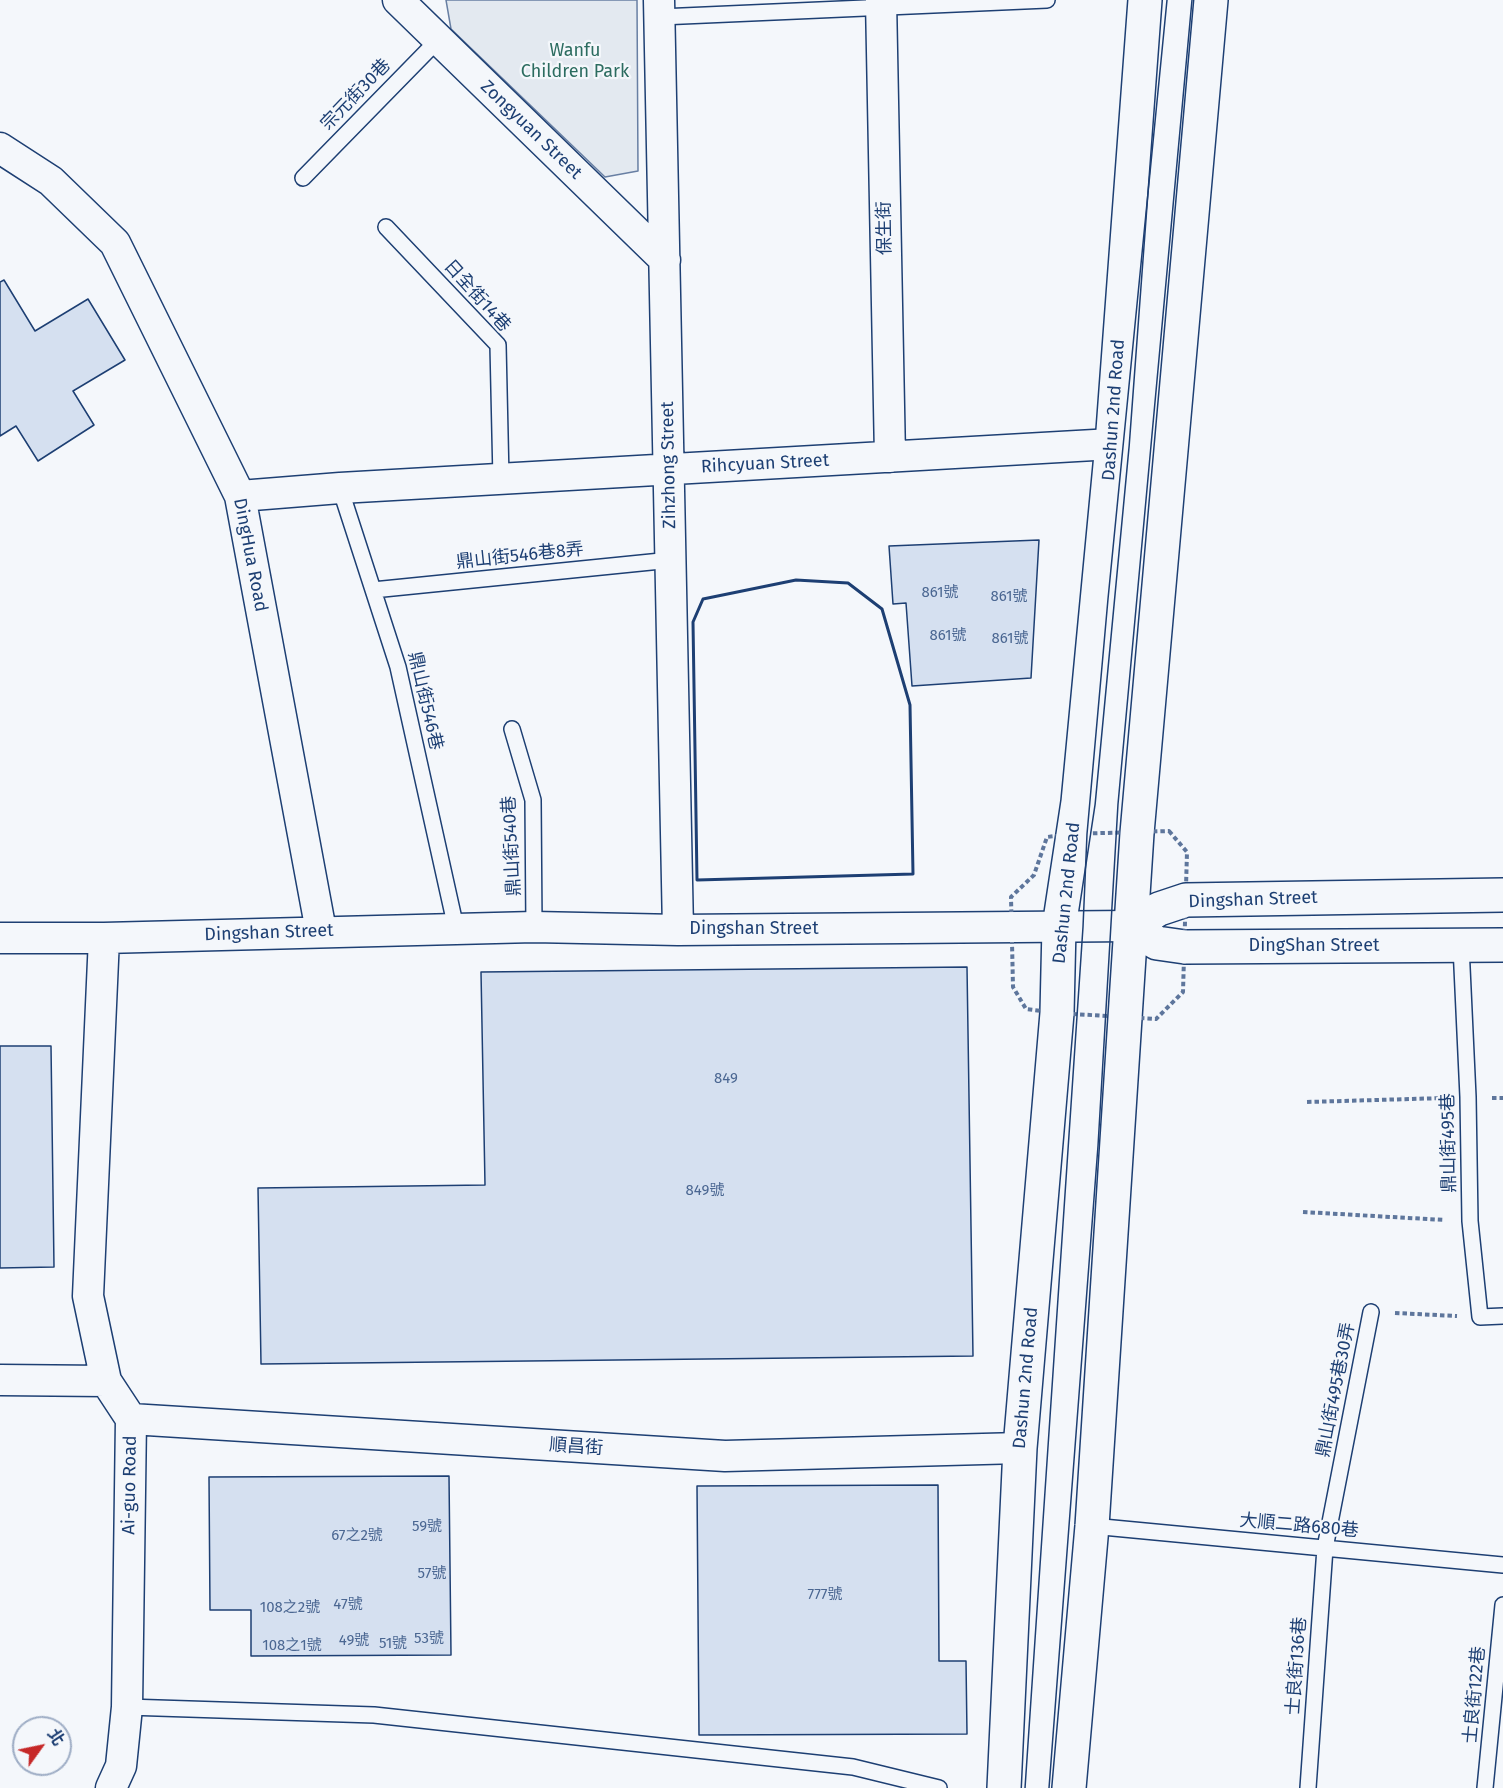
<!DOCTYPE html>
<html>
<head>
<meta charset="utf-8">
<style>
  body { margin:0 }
  #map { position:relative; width:1503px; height:1788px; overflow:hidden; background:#f4f7fb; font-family:"Fira Sans","Noto Sans TC",sans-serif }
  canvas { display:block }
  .north { position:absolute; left:12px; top:1716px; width:60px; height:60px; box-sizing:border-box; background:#f4f7fb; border:2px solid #9eadc5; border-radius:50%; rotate:57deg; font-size:16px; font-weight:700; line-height:24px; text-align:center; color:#1d3f73 }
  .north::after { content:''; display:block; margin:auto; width:21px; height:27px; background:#c62828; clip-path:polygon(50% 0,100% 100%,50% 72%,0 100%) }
</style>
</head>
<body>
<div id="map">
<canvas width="1503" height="1788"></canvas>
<div class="north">北</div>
</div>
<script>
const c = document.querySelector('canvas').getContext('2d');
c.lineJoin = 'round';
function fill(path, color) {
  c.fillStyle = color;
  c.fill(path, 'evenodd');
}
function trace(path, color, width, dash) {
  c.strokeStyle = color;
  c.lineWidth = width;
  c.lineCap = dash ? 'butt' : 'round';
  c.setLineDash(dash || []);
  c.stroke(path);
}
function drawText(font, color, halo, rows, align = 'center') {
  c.font = font + ' "Fira Sans","Noto Sans TC",sans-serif';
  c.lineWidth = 4.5;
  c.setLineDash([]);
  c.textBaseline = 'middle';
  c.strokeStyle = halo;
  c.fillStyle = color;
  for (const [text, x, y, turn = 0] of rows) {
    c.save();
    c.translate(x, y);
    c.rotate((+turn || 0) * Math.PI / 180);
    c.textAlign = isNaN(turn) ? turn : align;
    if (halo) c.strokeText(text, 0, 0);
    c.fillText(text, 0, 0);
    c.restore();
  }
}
const green = new Path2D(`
  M 446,0 L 637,0 L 638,171 L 605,177 L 451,29 Z`);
fill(green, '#e3e9f0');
trace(green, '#687fa3', 1.5);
const building = new Path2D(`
  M 4,280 L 35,331 L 88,299 L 125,360 L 73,391 L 94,425 L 38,461 L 16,426 L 0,436 L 0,282 Z
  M 1039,540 L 1031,678 L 912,686 L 906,603 L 893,604 L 889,546 Z
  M 967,967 L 973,1356 L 261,1364 L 258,1188 L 485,1185 L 481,972 Z
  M 0,1046 L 51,1046 L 54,1267 L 0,1268 Z
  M 449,1476 L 451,1655 L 251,1656 L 251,1610 L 210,1610 L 209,1477 Z
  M 938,1485 L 939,1661 L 966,1661 L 967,1734 L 699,1735 L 697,1486 Z`);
fill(building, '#d5e0f0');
trace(building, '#1d3f73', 1.5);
const lane = new Path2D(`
  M 660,17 L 1047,0
  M 303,178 L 438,40
  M 386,227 L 498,345 L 501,479
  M 340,488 L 398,667 L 456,928
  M 373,590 L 671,560
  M 512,729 L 533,800 L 534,927
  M 1461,946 L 1468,1097 L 1470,1221 L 1480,1317 L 1503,1316
  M 1092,1526 L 1503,1565
  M 127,1707 L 374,1715 L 853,1767 L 939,1788
  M 1308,1788 L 1325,1548 L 1371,1312
  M 1485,1788 L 1503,1605`);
const street = new Path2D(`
  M 398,0 L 665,260
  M 659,0 L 678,930
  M 881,0 L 890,457
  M 0,148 L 51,181 L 115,243 L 240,496 L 321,931
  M 240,496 L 340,488 L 1112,444
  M 0,938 L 104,938 L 534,927 L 678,930 L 1130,926
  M 104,938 L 88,1296 L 106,1381 L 131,1419 L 127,1707 L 121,1766 L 111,1788
  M 0,1380 L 106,1381
  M 131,1419 L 725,1456 L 1020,1448`);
const secondary = new Path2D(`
  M 1130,926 L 1159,909 L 1186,900 L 1503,895
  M 1130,926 L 1157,943 L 1185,947 L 1503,945
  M 1004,1788 L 1020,1448 L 1057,1013 L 1059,927 L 1078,802 L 1112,444 L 1145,0
  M 1069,1788 L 1092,1526 L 1137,833 L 1211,0`);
trace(lane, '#1d3f73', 18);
trace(street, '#1d3f73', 33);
trace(secondary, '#1d3f73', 36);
trace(new Path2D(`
  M 1169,831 L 1187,852 L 1183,992 L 1156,1019 L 1057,1013 L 1026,1009 L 1013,987 L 1011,897 L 1034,875 L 1047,837 L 1072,834 Z
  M 1492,1098 L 1503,1098
  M 1307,1102 L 1445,1098
  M 1303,1212 L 1445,1220
  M 1395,1313 L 1457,1316`), '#5e769c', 4, [4.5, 3]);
trace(lane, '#f4f7fb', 15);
trace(street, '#f4f7fb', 30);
trace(secondary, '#f4f7fb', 33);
trace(new Path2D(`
  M 1025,1788 L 1083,927 L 1087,834 L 1108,599 L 1167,0
  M 1049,1788 L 1098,1146 L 1118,804 L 1192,0`), '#1d3f73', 1.5);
trace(new Path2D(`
  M 796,580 L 848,583 L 882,609 L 910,705 L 913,874 L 697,880 L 693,622 L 703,599 Z`), '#1d3f73', 3);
drawText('15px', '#4b6792', null, [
  ["861號",940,593],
  ["861號",1009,597],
  ["861號",948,636],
  ["861號",1010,639],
  ["849",726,1079],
  ["849號",705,1191],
  ["59號",427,1527],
  ["67之2號",357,1536],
  ["57號",432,1574],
  ["777號",825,1595],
  ["47號",348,1605],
  ["108之2號",290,1608],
  ["53號",429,1639],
  ["49號",354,1641],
  ["51號",393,1644],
  ["108之1號",292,1646]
]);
drawText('18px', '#2c6c60', '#f4f7fb', [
  ["Wanfu",575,51],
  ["Children Park",575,72]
]);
drawText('18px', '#1d3f73', '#f4f7fb', [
  ["宗元街30巷",356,95,-46],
  ["Zongyuan Street",531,130,44],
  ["保生街",885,228,-91],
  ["日全街14巷",477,296,48],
  ["Dashun 2nd Road",1114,410,-86],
  ["Rihcyuan Street",765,464,-3],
  ["Zihzhong Street",669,465,-91],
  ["DingHua Road",250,555,79],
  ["鼎山街546巷8弄",520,556,-6],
  ["鼎山街546巷",425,701,77],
  ["鼎山街540巷",512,846,-93],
  ["Dashun 2nd Road",1067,893,-84],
  ["Dingshan Street",1253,900,-2],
  ["Dingshan Street",754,929],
  ["Dingshan Street",269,933,-2],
  ["DingShan Street",1314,946],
  ["鼎山街495巷",1449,1143,-91],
  ["Dashun 2nd Road",1026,1378,-85],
  ["鼎山街495巷30弄",1336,1390,-79],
  ["順昌街",576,1447,4],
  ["Ai-guo Road",130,1485,-89],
  ["大順二路680巷",1299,1526,5],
  ["士良街136巷",1297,1666,-86],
  ["士良街122巷",1475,1695,-85]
]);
</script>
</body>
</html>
